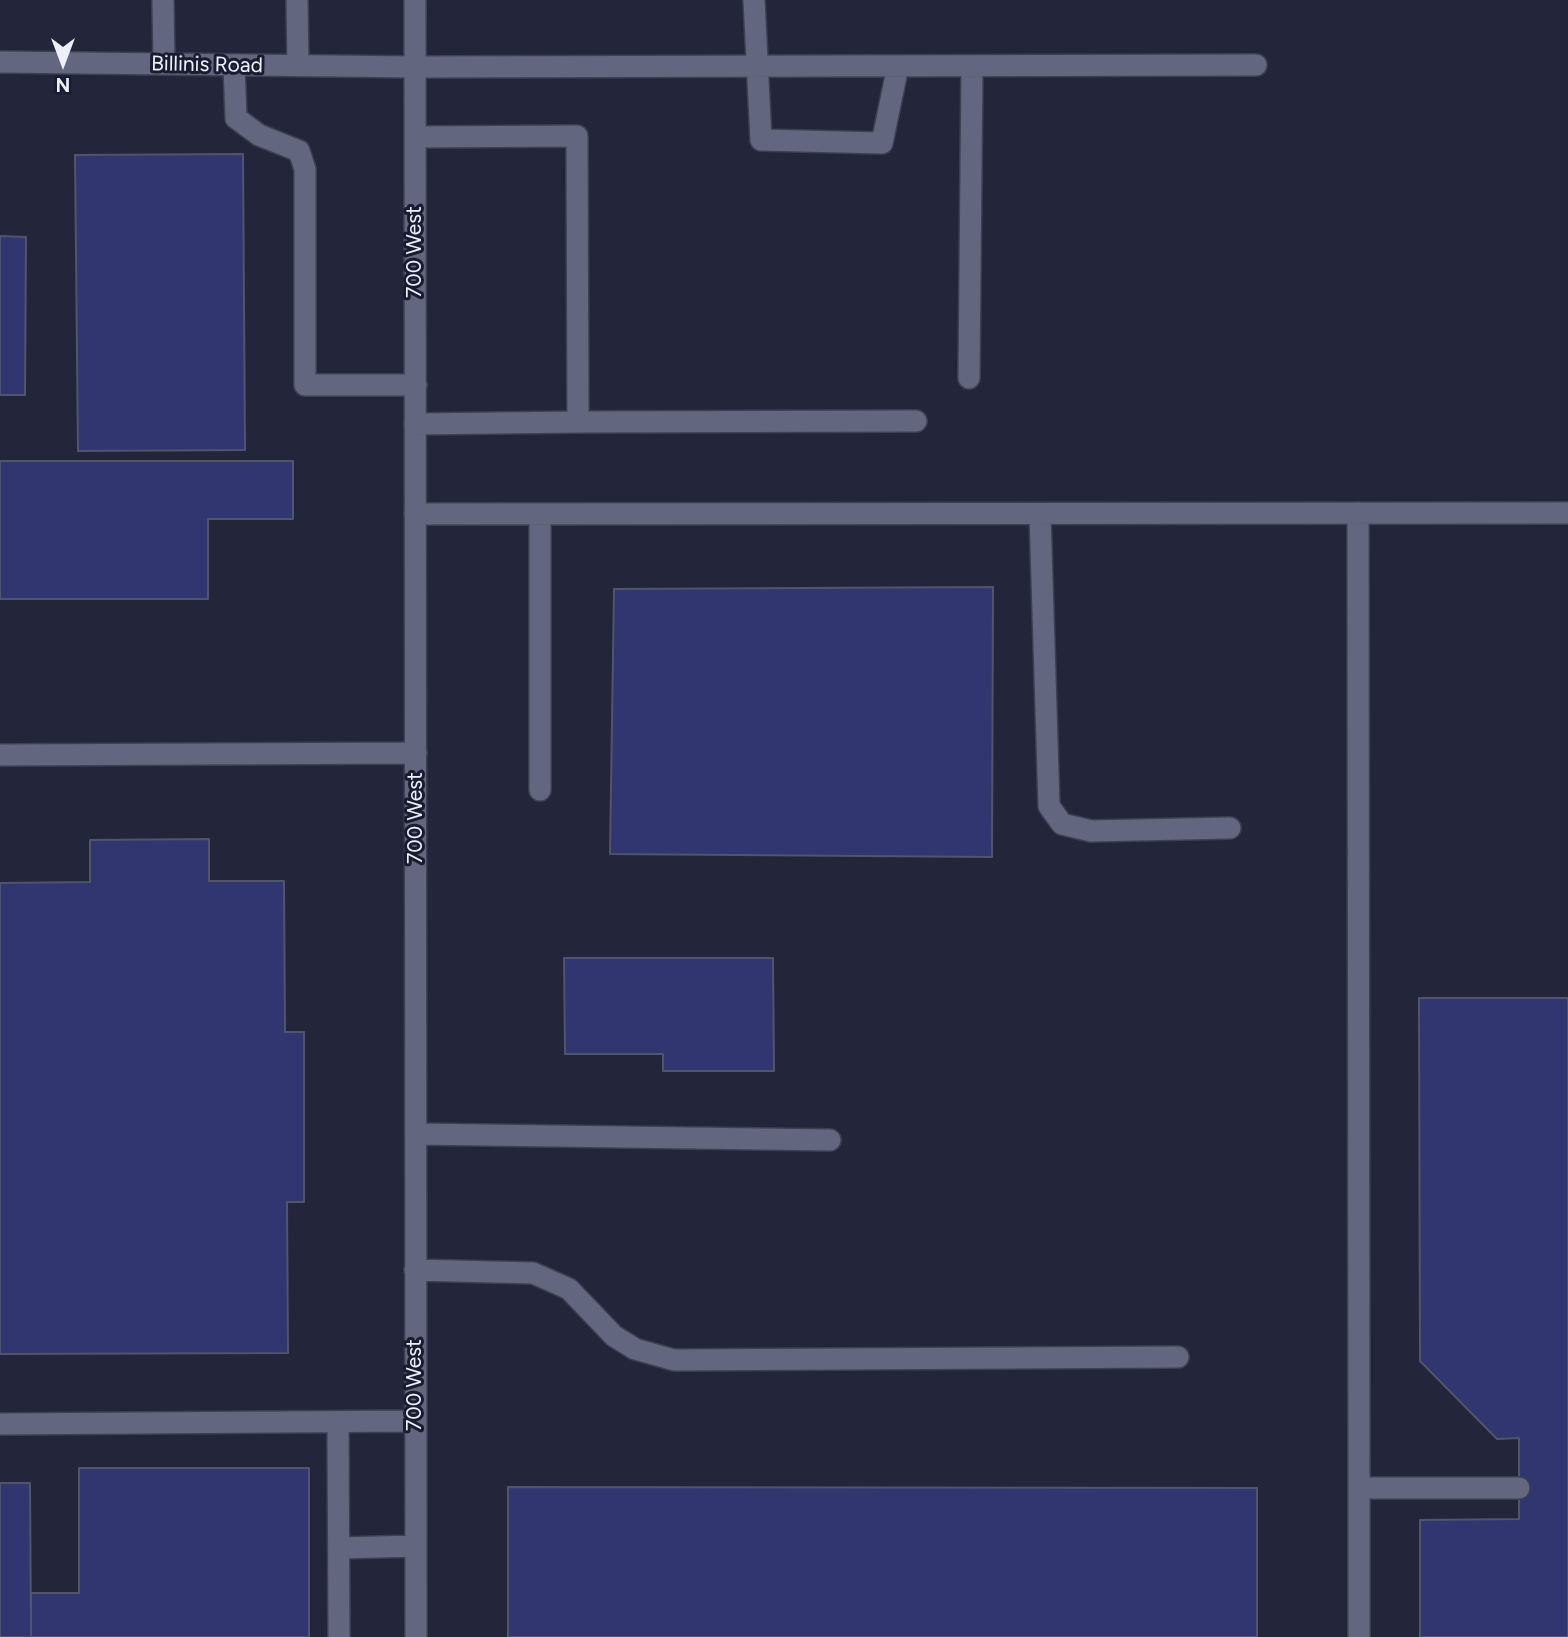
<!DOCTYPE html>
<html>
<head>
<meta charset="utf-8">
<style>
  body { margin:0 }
  #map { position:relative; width:1568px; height:1637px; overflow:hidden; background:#23263a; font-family:Figtree,sans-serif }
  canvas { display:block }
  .north { position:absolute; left:28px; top:28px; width:70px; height:70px; -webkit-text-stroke:5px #191c30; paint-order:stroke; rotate:180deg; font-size:19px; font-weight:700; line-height:28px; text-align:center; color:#edeffd }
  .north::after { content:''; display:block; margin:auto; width:24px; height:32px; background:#edeffd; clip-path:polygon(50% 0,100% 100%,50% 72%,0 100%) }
</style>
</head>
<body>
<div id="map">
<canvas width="1568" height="1637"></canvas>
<div class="north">N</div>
</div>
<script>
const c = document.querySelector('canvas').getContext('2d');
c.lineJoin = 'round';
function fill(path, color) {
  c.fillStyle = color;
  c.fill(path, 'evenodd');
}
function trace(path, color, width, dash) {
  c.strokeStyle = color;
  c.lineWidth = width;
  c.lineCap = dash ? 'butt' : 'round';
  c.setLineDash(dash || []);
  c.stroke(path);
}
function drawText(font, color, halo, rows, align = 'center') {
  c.font = font + ' Figtree,sans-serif';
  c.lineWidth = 6;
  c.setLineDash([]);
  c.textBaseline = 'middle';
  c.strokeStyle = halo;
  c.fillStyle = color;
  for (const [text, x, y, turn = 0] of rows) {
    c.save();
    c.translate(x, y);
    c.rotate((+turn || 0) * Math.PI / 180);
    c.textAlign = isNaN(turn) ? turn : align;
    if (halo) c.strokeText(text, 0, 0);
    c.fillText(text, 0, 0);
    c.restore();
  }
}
const building = new Path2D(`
  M 243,154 L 245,450 L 78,451 L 75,155 Z
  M 0,236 L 26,237 L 25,395 L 0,395 Z
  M 0,461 L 293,461 L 293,519 L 208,519 L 208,599 L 0,599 Z
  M 993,587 L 992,857 L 610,854 L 614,589 Z
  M 209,839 L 209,881 L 284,881 L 285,1032 L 304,1032 L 304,1202 L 287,1202 L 288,1353 L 0,1354 L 0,883 L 90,882 L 90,840 Z
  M 564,958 L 773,958 L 774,1071 L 663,1071 L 663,1054 L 565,1054 Z
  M 1419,998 L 1568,998 L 1568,1637 L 1420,1637 L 1420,1520 L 1519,1519 L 1519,1438 L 1497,1439 L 1420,1361 Z
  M 79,1468 L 309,1468 L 309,1637 L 31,1637 L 31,1593 L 79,1593 Z
  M 0,1483 L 30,1483 L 31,1637 L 0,1637 Z
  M 508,1487 L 1257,1488 L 1257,1637 L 508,1637 Z`);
fill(building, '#313570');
trace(building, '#51556c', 2);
const minor = new Path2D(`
  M 163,0 L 164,64
  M 297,0 L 298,66
  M 415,0 L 416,1637
  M 754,0 L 761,140 L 882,143 L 898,66
  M 0,62 L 415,67 L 1256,65
  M 234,65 L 236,118 L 259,135 L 299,151 L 305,169 L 305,385 L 416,385
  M 415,137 L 577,136 L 578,422 L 415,424
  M 969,378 L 972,66
  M 578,422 L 916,421
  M 1358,513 L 1359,1488 L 1519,1488
  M 415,514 L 1568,513
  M 540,514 L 540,790
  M 1040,514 L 1049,806 L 1062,824 L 1091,831 L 1230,828
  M 0,755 L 416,753
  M 416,1134 L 830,1140
  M 415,1270 L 533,1273 L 569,1289 L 614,1336 L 635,1349 L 674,1360 L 1178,1357
  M 338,1422 L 339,1637
  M 0,1424 L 415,1421
  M 1359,1488 L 1359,1637
  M 339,1548 L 416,1546`);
trace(minor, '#3e4051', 24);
trace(minor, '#62667e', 21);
drawText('21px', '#edeffd', '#191c30', [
  ["Billinis Road",207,65,1],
  ["700 West",415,252,-90],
  ["700 West",416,818,-90],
  ["700 West",415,1385,-90]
]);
</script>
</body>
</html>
